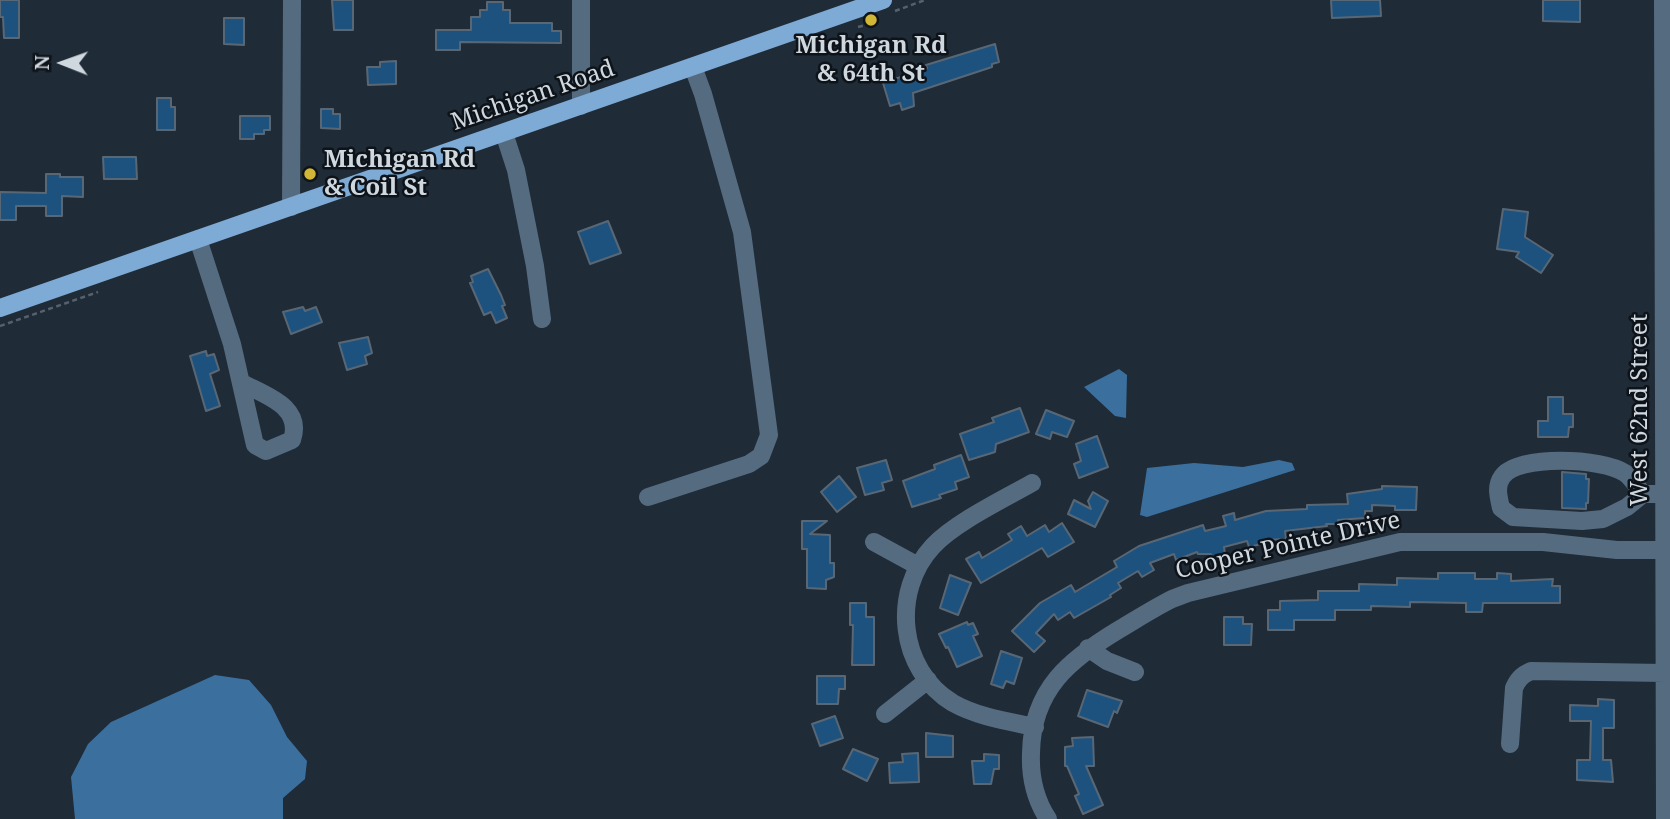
<!DOCTYPE html>
<html>
<head>
<meta charset="utf-8">
<style>
  body { margin:0 }
  #map { position:relative; width:1670px; height:819px; overflow:hidden; background:#1f2b37; font-family:"Noto Serif",serif }
  canvas { display:block }
  .north { position:absolute; left:28px; top:28px; width:70px; height:70px; -webkit-text-stroke:5px #0e1319; paint-order:stroke; rotate:271deg; font-size:19px; font-weight:700; line-height:28px; text-align:center; color:#cfd7df }
  .north::after { content:''; display:block; margin:auto; width:24px; height:32px; background:#cfd7df; clip-path:polygon(50% 0,100% 100%,50% 72%,0 100%) }
</style>
</head>
<body>
<div id="map">
<canvas width="1670" height="819"></canvas>
<div class="north">N</div>
</div>
<script>
const c = document.querySelector('canvas').getContext('2d');
c.lineJoin = 'round';
function fill(path, color) {
  c.fillStyle = color;
  c.fill(path, 'evenodd');
}
function trace(path, color, width, dash) {
  c.strokeStyle = color;
  c.lineWidth = width;
  c.lineCap = dash ? 'butt' : 'round';
  c.setLineDash(dash || []);
  c.stroke(path);
}
function drawText(font, color, halo, rows, align = 'center') {
  c.font = font + ' "Noto Serif",serif';
  c.lineWidth = 5;
  c.setLineDash([]);
  c.textBaseline = 'middle';
  c.strokeStyle = halo;
  c.fillStyle = color;
  for (const [text, x, y, turn = 0] of rows) {
    c.save();
    c.translate(x, y);
    c.rotate((+turn || 0) * Math.PI / 180);
    c.textAlign = isNaN(turn) ? turn : align;
    if (halo) c.strokeText(text, 0, 0);
    c.fillText(text, 0, 0);
    c.restore();
  }
}
fill(new Path2D(`
  M 1119,369 L 1127,375 L 1126,418 L 1115,416 L 1084,387 Z
  M 1279,460 L 1292,463 L 1295,470 L 1147,517 L 1140,515 L 1147,468 L 1194,463 L 1243,467 Z
  M 215,675 L 249,680 L 271,705 L 287,737 L 307,761 L 305,779 L 283,798 L 283,819 L 75,819 L 71,777 L 88,744 L 111,722 Z`), '#3b6f9e');
const building = new Path2D(`
  M 0,0 L 19,0 L 19,38 L 4,38 L 3,17 L 0,17 Z
  M 332,0 L 353,0 L 353,30 L 334,30 Z
  M 1331,0 L 1380,0 L 1381,16 L 1332,18 Z
  M 1543,0 L 1580,0 L 1580,22 L 1543,21 Z
  M 487,2 L 503,2 L 503,10 L 510,10 L 510,23 L 552,23 L 552,31 L 561,31 L 561,43 L 460,42 L 460,50 L 436,50 L 436,30 L 471,30 L 471,17 L 480,17 L 480,10 L 487,10 Z
  M 224,18 L 244,18 L 244,45 L 224,44 Z
  M 995,44 L 999,62 L 992,64 L 992,67 L 913,93 L 914,106 L 902,110 L 900,103 L 890,106 L 883,83 L 927,68 L 926,65 Z
  M 396,61 L 396,84 L 368,85 L 367,67 L 380,67 L 380,62 Z
  M 157,98 L 171,98 L 171,107 L 175,107 L 175,130 L 157,130 Z
  M 321,109 L 333,109 L 333,114 L 340,114 L 340,129 L 321,128 Z
  M 240,116 L 270,116 L 270,130 L 264,130 L 264,134 L 254,134 L 254,139 L 240,139 Z
  M 103,157 L 136,157 L 137,179 L 104,179 Z
  M 46,174 L 60,174 L 60,177 L 83,177 L 83,197 L 62,196 L 62,216 L 46,216 L 46,206 L 16,206 L 16,220 L 0,220 L 0,192 L 46,193 Z
  M 1503,209 L 1528,212 L 1525,237 L 1553,255 L 1541,273 L 1516,257 L 1519,252 L 1497,249 Z
  M 608,221 L 621,253 L 590,264 L 578,232 Z
  M 488,269 L 501,295 L 505,305 L 502,306 L 507,318 L 496,323 L 491,312 L 484,315 L 470,283 L 473,282 L 471,276 Z
  M 303,307 L 305,311 L 316,307 L 322,322 L 291,334 L 283,312 Z
  M 368,337 L 372,353 L 365,356 L 367,364 L 347,370 L 339,343 Z
  M 206,351 L 207,356 L 214,354 L 219,370 L 210,374 L 220,406 L 206,411 L 190,356 Z
  M 1548,397 L 1563,397 L 1563,414 L 1573,414 L 1573,427 L 1569,427 L 1568,437 L 1538,437 L 1538,421 L 1548,421 Z
  M 1020,408 L 1029,432 L 996,444 L 995,452 L 969,460 L 960,434 L 994,422 L 992,418 Z
  M 1046,410 L 1074,421 L 1067,437 L 1052,432 L 1050,439 L 1036,434 Z
  M 1097,436 L 1108,467 L 1079,478 L 1074,464 L 1081,461 L 1076,444 Z
  M 961,455 L 969,477 L 955,482 L 957,489 L 939,495 L 941,498 L 912,507 L 903,481 L 935,469 L 934,465 Z
  M 886,460 L 892,480 L 882,483 L 884,490 L 865,495 L 857,468 Z
  M 1562,472 L 1586,474 L 1586,479 L 1589,479 L 1588,503 L 1586,503 L 1586,509 L 1562,508 Z
  M 839,476 L 856,497 L 837,512 L 821,492 Z
  M 1382,486 L 1417,487 L 1416,510 L 1395,510 L 1395,506 L 1372,505 L 1372,511 L 1365,511 L 1365,518 L 1338,520 L 1338,524 L 1326,524 L 1327,526 L 1285,531 L 1286,539 L 1264,540 L 1265,543 L 1249,547 L 1247,541 L 1224,547 L 1225,554 L 1212,557 L 1211,554 L 1198,554 L 1197,552 L 1176,560 L 1174,554 L 1150,563 L 1154,570 L 1142,577 L 1138,571 L 1118,583 L 1121,588 L 1110,595 L 1111,597 L 1074,618 L 1070,612 L 1058,620 L 1054,614 L 1036,633 L 1045,641 L 1034,652 L 1012,631 L 1040,603 L 1071,585 L 1075,592 L 1117,567 L 1114,561 L 1139,546 L 1203,525 L 1205,531 L 1226,526 L 1223,516 L 1234,513 L 1235,520 L 1266,511 L 1307,509 L 1307,505 L 1348,504 L 1347,494 L 1382,489 Z
  M 1093,492 L 1108,501 L 1095,527 L 1068,514 L 1074,500 L 1091,509 L 1088,501 Z
  M 802,521 L 827,521 L 810,534 L 830,535 L 830,563 L 834,563 L 834,577 L 826,580 L 826,589 L 807,588 L 807,549 L 802,549 Z
  M 1062,523 L 1074,542 L 1048,557 L 1042,548 L 981,583 L 966,559 L 979,552 L 982,558 L 1012,540 L 1008,534 L 1021,526 L 1027,536 L 1045,525 L 1049,532 Z
  M 1438,573 L 1475,573 L 1475,579 L 1497,579 L 1497,573 L 1511,574 L 1511,581 L 1553,579 L 1552,586 L 1560,586 L 1560,603 L 1483,603 L 1482,612 L 1466,612 L 1466,603 L 1410,602 L 1410,607 L 1371,606 L 1371,610 L 1335,610 L 1335,620 L 1294,620 L 1294,630 L 1268,630 L 1268,610 L 1280,610 L 1280,601 L 1318,600 L 1318,591 L 1359,591 L 1359,584 L 1397,585 L 1397,578 L 1438,579 Z
  M 950,575 L 971,583 L 958,615 L 940,608 Z
  M 850,603 L 866,603 L 866,617 L 874,617 L 874,665 L 852,665 L 853,625 L 850,625 Z
  M 1224,617 L 1243,617 L 1243,624 L 1252,624 L 1251,645 L 1224,645 Z
  M 967,622 L 968,625 L 973,623 L 978,634 L 973,636 L 982,656 L 957,667 L 948,647 L 946,648 L 939,634 Z
  M 1001,651 L 1022,658 L 1014,684 L 1006,681 L 1003,688 L 991,684 Z
  M 817,676 L 845,676 L 845,689 L 839,689 L 838,704 L 817,704 Z
  M 1087,690 L 1122,701 L 1117,713 L 1114,711 L 1108,727 L 1078,716 Z
  M 1598,699 L 1614,700 L 1614,728 L 1603,728 L 1603,760 L 1611,760 L 1613,782 L 1577,780 L 1577,760 L 1590,760 L 1591,721 L 1570,721 L 1570,705 L 1598,706 Z
  M 835,716 L 843,738 L 820,746 L 812,724 Z
  M 926,733 L 953,736 L 953,757 L 926,757 Z
  M 1093,737 L 1094,766 L 1086,766 L 1103,805 L 1083,814 L 1075,796 L 1079,794 L 1067,766 L 1065,766 L 1065,747 L 1073,746 L 1072,738 Z
  M 853,749 L 878,759 L 867,781 L 843,769 Z
  M 918,753 L 919,782 L 890,783 L 889,763 L 903,762 L 902,754 Z
  M 984,754 L 999,755 L 999,769 L 994,769 L 991,784 L 974,784 L 972,761 L 984,761 Z`);
fill(building, '#1d527f');
trace(building, '#596775', 2);
trace(new Path2D(`
  M 895,11 L 925,0
  M 858,27 L 873,23 L 877,19
  M 0,326 L 98,292`), '#56616b', 2.5, [5, 3.5]);
trace(new Path2D(`
  M 1663,0 L 1665,819
  M 581,106 L 581,0
  M 504,133 L 516,170 L 535,266 L 542,319
  M 291,207 L 292,0
  M 198,239 L 232,344 L 255,445 L 266,451 L 292,440 C 303,407 267,396 242,383
  M 1032,483 C 1002,500 956,522 933,546 C 891,591 898,670 953,703 C 978,717 1007,721 1035,727
  M 1643,494 L 1627,507 L 1603,519 L 1582,521 L 1513,517 L 1501,508 C 1499,498 1495,487 1502,477 C 1517,454 1603,458 1625,473 C 1632,478 1637,487 1643,494 L 1664,494
  M 648,497 L 749,464 L 761,456 L 769,435 L 742,232 L 703,94 L 693,67
  M 874,542 L 918,566
  M 1088,648 L 1107,661 L 1135,672
  M 885,714 L 928,680
  M 1510,744 L 1514,688 C 1518,679 1522,675 1531,671 L 1665,673
  M 1048,819 C 1035,799 1030,776 1031,753 C 1032,689 1070,659 1120,629 C 1137,619 1154,608 1172,599 L 1188,593 L 1400,542 L 1543,542 L 1617,550 L 1665,550`), '#556b7f', 18);
trace(new Path2D(`
  M 0,308 L 883,0`), '#7eabd6', 18);
for (const [x, y, r, color] of [
  [871,20,7,"#d1b736"],
  [310,174,7,"#d1b736"]
]) {
  const dot = new Path2D();
  dot.arc(x, y, r, 0, 2 * Math.PI);
  c.fillStyle = color;
  c.fill(dot);
  trace(dot, '#0e1319', 2.5);
}
drawText('bold 24px', '#cfd7df', '#0e1319', [
  ["Michigan Rd",871,46],
  ["& 64th St",871,74],
  ["Michigan Rd",324,160,"left"],
  ["& Coil St",324,188,"left"]
]);
drawText('24px', '#cfd7df', '#0e1319', [
  ["Michigan Road",533,96,-19],
  ["West 62nd Street",1640,410,-90],
  ["Cooper Pointe Drive",1288,546,-13]
]);
</script>
</body>
</html>
